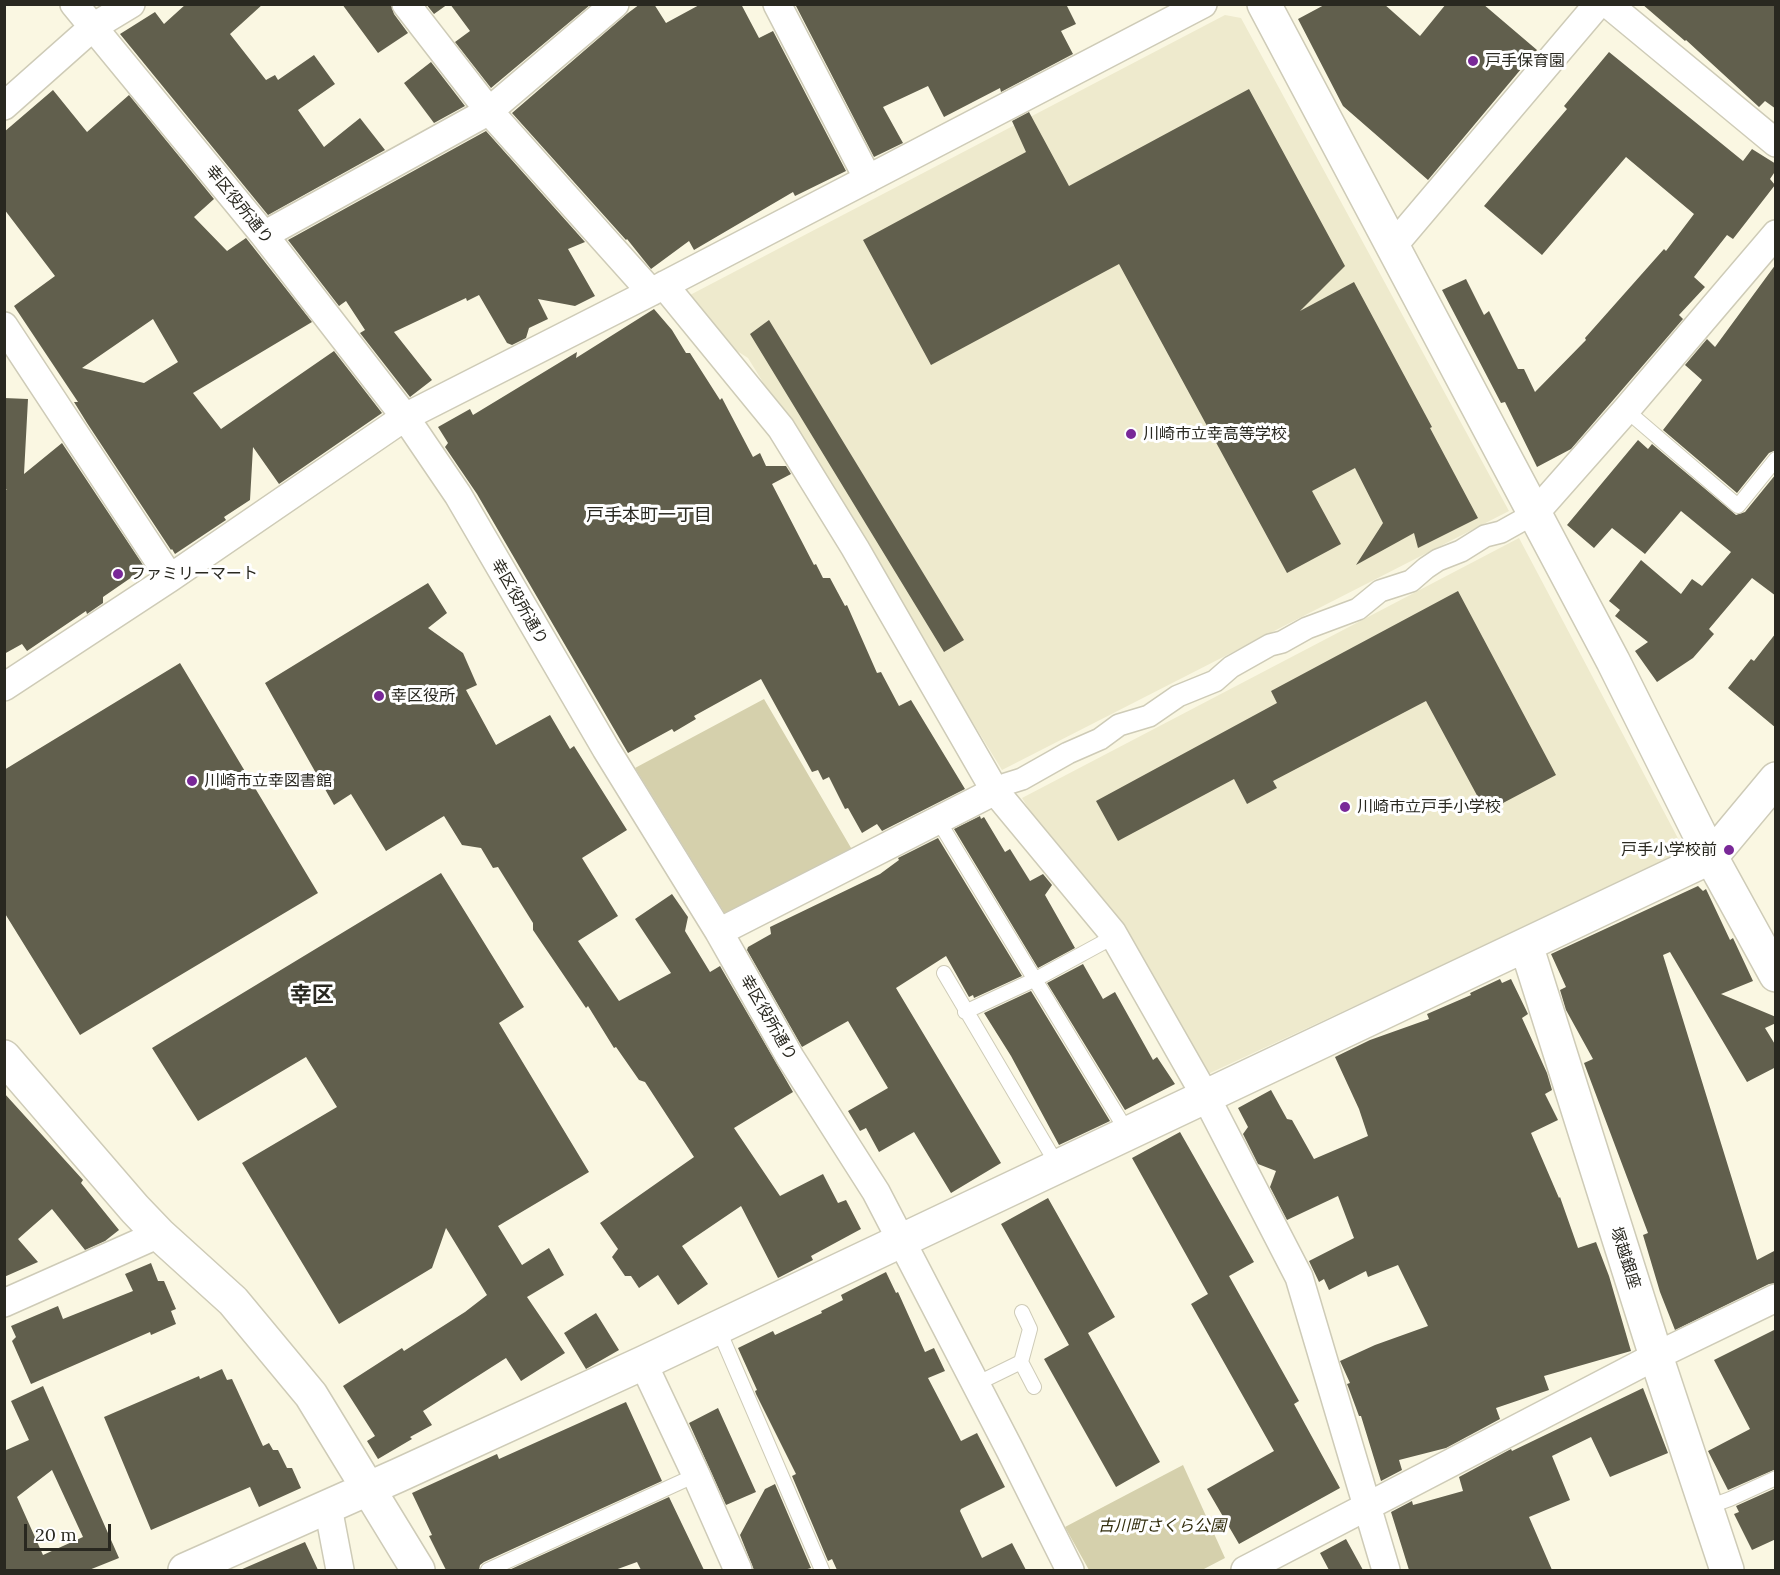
<!DOCTYPE html>
<html>
<head>
<meta charset="utf-8">
<style>
  body { margin:0 }
  #map { position:relative; width:1780px; height:1575px; overflow:hidden; background:#faf7e2; font-family:Lora,serif }
  canvas { display:block }
  .frame { position:absolute; inset:0; border:6px solid #292820; pointer-events:none }
  .scale { position:absolute; left:24px; top:1524px; width:87px; height:27px; box-sizing:border-box; border:3px solid #292820; border-top:0; padding-left:8px; font-size:18px; line-height:21px; white-space:nowrap; color:#292820; -webkit-text-stroke:4px #fff; paint-order:stroke }
</style>
</head>
<body>
<div id="map">
<canvas width="1780" height="1575"></canvas>
<div class="frame"></div>
<div class="scale">20 m</div>
</div>
<script>
const c = document.querySelector('canvas').getContext('2d');
c.lineJoin = 'round';
function fill(path, color) {
  c.fillStyle = color;
  c.fill(path, 'evenodd');
}
function trace(path, color, width, dash) {
  c.strokeStyle = color;
  c.lineWidth = width;
  c.lineCap = dash ? 'butt' : 'round';
  c.setLineDash(dash || []);
  c.stroke(path);
}
function drawText(font, color, halo, rows, align = 'center') {
  c.font = font + ' Lora,"Noto Sans JP",serif';
  c.lineWidth = 6;
  c.setLineDash([]);
  c.textBaseline = 'middle';
  c.strokeStyle = halo;
  c.fillStyle = color;
  for (const [text, x, y, turn = 0] of rows) {
    c.save();
    c.translate(x, y);
    c.rotate((+turn || 0) * Math.PI / 180);
    c.textAlign = isNaN(turn) ? turn : align;
    if (halo) c.strokeText(text, 0, 0);
    c.fillText(text, 0, 0);
    c.restore();
  }
}
fill(new Path2D(`
  M 1225,15 L 1241,18 L 1509,511 L 1002,770 L 748,358 L 734,349 L 690,295 Z
  M 1519,538 L 1681,844 L 1676,857 L 1208,1074 L 1116,918 L 1033,816 L 1022,798 Z`), '#eeeacd');
fill(new Path2D(`
  M 764,699 L 854,853 L 727,917 L 635,768 Z
  M 1183,1465 L 1225,1558 L 1202,1570 L 1089,1570 L 1065,1527 Z`), '#d5d0ac');
fill(new Path2D(`
  M 186,4 L 263,4 L 230,34 L 266,80 L 275,75 L 278,80 L 314,55 L 335,84 L 298,110 L 324,147 L 360,118 L 385,150 L 268,215 L 120,34 L 155,12 L 164,24 Z
  M 342,4 L 391,4 L 394,14 L 408,33 L 378,53 Z
  M 426,4 L 448,4 L 434,14 Z
  M 450,4 L 590,4 L 590,5 L 491,88 L 455,42 L 470,31 Z
  M 640,4 L 654,4 L 666,23 L 701,4 L 741,4 L 759,38 L 773,31 L 846,171 L 795,196 L 793,192 L 694,250 L 689,241 L 651,269 L 627,239 L 626,240 L 512,113 L 628,13 Z
  M 795,4 L 1066,4 L 1076,24 L 1061,31 L 1073,54 L 1001,92 L 1000,88 L 944,117 L 928,86 L 883,107 L 903,143 L 874,157 Z
  M 1326,4 L 1384,4 L 1420,36 L 1446,4 L 1483,4 L 1537,50 L 1428,180 L 1343,106 L 1298,19 Z
  M 1642,4 L 1776,4 L 1776,109 L 1765,101 L 1759,107 L 1686,40 L 1685,41 Z
  M 1609,52 L 1743,161 L 1752,149 L 1776,164 L 1776,170 L 1770,179 L 1775,185 L 1733,239 L 1727,235 L 1694,277 L 1705,287 L 1679,315 L 1683,319 L 1571,449 L 1537,467 L 1505,402 L 1501,403 L 1442,290 L 1466,279 L 1484,315 L 1489,311 L 1518,369 L 1524,369 L 1535,392 L 1586,340 L 1585,338 L 1664,249 L 1666,251 L 1694,214 L 1626,157 L 1542,255 L 1484,206 L 1567,109 L 1564,106 Z
  M 431,62 L 465,106 L 434,123 L 404,83 Z
  M 1249,89 L 1345,266 L 1300,311 L 1354,282 L 1432,427 L 1430,428 L 1478,518 L 1418,548 L 1414,533 L 1356,565 L 1383,523 L 1355,468 L 1312,491 L 1341,544 L 1287,573 L 1119,264 L 931,365 L 863,240 L 1026,152 L 1012,121 L 1029,112 L 1069,186 Z
  M 53,90 L 87,132 L 129,95 L 214,199 L 194,217 L 227,251 L 246,238 L 312,322 L 193,393 L 221,429 L 334,351 L 382,413 L 279,484 L 253,447 L 250,500 L 224,517 L 226,520 L 175,554 L 172,549 L 171,550 L 87,423 L 74,402 L 78,402 L 14,306 L 55,276 L 4,209 L 4,132 ZM 153,319 L 178,362 L 144,383 L 82,368 Z
  M 486,131 L 585,242 L 568,249 L 595,296 L 575,306 L 538,299 L 548,319 L 529,328 L 526,338 L 512,345 L 507,343 L 479,295 L 467,301 L 466,298 L 394,332 L 432,380 L 410,397 L 360,333 L 365,330 L 346,301 L 339,306 L 288,240 Z
  M 1776,264 L 1776,450 L 1769,453 L 1737,493 L 1663,430 L 1702,380 L 1685,365 L 1707,339 L 1715,347 Z
  M 654,309 L 672,330 L 686,353 L 690,353 L 720,400 L 722,398 L 753,457 L 760,453 L 766,466 L 786,466 L 791,474 L 772,484 L 814,565 L 816,564 L 823,578 L 830,578 L 845,606 L 847,605 L 877,673 L 881,672 L 899,706 L 911,700 L 965,789 L 882,831 L 877,824 L 862,833 L 848,808 L 845,809 L 829,777 L 823,780 L 818,770 L 812,772 L 761,679 L 694,716 L 696,719 L 674,732 L 672,729 L 628,753 L 477,494 L 445,447 L 448,443 L 438,427 L 470,409 L 473,415 L 577,352 L 576,358 Z
  M 769,320 L 964,640 L 944,652 L 750,334 Z
  M 4,398 L 28,399 L 24,474 L 62,443 L 145,568 L 103,597 L 103,603 L 87,614 L 86,611 L 27,651 L 22,644 L 4,654 L 4,491 L 7,489 L 4,489 Z
  M 1638,440 L 1648,449 L 1652,444 L 1736,515 L 1745,512 L 1776,474 L 1776,596 L 1752,578 L 1709,629 L 1714,634 L 1693,658 L 1657,682 L 1635,651 L 1648,642 L 1615,616 L 1620,610 L 1609,601 L 1641,560 L 1681,594 L 1692,579 L 1702,586 L 1731,552 L 1681,511 L 1645,554 L 1612,528 L 1594,548 L 1567,525 Z
  M 428,583 L 447,613 L 428,628 L 463,653 L 477,685 L 466,690 L 496,745 L 550,715 L 570,749 L 574,746 L 627,830 L 582,858 L 618,916 L 578,941 L 619,1001 L 671,973 L 635,919 L 672,894 L 688,917 L 685,931 L 710,972 L 720,966 L 793,1092 L 734,1128 L 780,1196 L 823,1174 L 838,1203 L 846,1200 L 861,1229 L 811,1256 L 813,1260 L 778,1278 L 741,1206 L 682,1246 L 708,1284 L 678,1305 L 658,1275 L 639,1288 L 631,1276 L 625,1276 L 612,1257 L 618,1249 L 600,1223 L 694,1157 L 645,1082 L 639,1080 L 616,1047 L 614,1048 L 588,1006 L 586,1008 L 533,930 L 533,923 L 498,867 L 493,868 L 481,848 L 462,845 L 444,816 L 386,851 L 351,794 L 334,805 L 265,683 Z
  M 1458,591 L 1556,775 L 1486,812 L 1426,701 L 1273,781 L 1277,788 L 1247,804 L 1234,779 L 1118,841 L 1096,801 L 1277,703 L 1271,691 Z
  M 1776,633 L 1776,728 L 1728,688 L 1751,659 L 1754,661 Z
  M 180,663 L 318,893 L 80,1035 L 4,912 L 4,770 Z
  M 980,816 L 981,819 L 984,817 L 1005,852 L 1010,849 L 1030,881 L 1043,874 L 1052,885 L 1045,895 L 1075,948 L 1038,968 L 954,829 Z
  M 938,838 L 1022,976 L 974,998 L 973,995 L 969,997 L 946,956 L 896,988 L 1001,1163 L 951,1193 L 914,1132 L 879,1152 L 866,1128 L 860,1131 L 848,1111 L 888,1088 L 848,1021 L 802,1047 L 747,950 L 748,947 L 771,934 L 770,927 L 880,874 L 899,860 L 898,858 Z
  M 441,873 L 524,1007 L 499,1023 L 589,1172 L 498,1226 L 522,1265 L 549,1248 L 564,1275 L 527,1297 L 565,1353 L 521,1381 L 506,1358 L 423,1411 L 432,1425 L 410,1437 L 412,1439 L 378,1459 L 367,1441 L 375,1436 L 343,1386 L 402,1348 L 404,1351 L 465,1312 L 487,1295 L 446,1228 L 432,1268 L 339,1324 L 242,1163 L 337,1107 L 306,1057 L 198,1121 L 152,1048 Z
  M 1698,886 L 1703,891 L 1706,889 L 1730,940 L 1733,938 L 1753,981 L 1721,994 L 1776,1017 L 1776,1023 L 1765,1028 L 1776,1046 L 1776,1067 L 1747,1082 L 1670,952 L 1663,955 L 1757,1260 L 1776,1250 L 1776,1283 L 1769,1284 L 1675,1330 L 1660,1292 L 1643,1235 L 1648,1233 L 1584,1063 L 1593,1059 L 1566,1010 L 1560,990 L 1566,987 L 1551,954 Z
  M 1083,964 L 1103,999 L 1115,992 L 1153,1060 L 1157,1057 L 1175,1084 L 1125,1110 L 1047,983 Z
  M 1500,979 L 1502,983 L 1511,979 L 1528,1014 L 1522,1018 L 1547,1073 L 1552,1090 L 1545,1094 L 1558,1120 L 1531,1133 L 1559,1198 L 1560,1197 L 1578,1248 L 1596,1242 L 1609,1276 L 1631,1351 L 1544,1376 L 1549,1390 L 1496,1408 L 1500,1419 L 1446,1448 L 1399,1460 L 1402,1470 L 1381,1481 L 1361,1416 L 1359,1416 L 1349,1389 L 1347,1384 L 1350,1383 L 1340,1361 L 1375,1345 L 1428,1326 L 1398,1265 L 1368,1277 L 1366,1271 L 1329,1290 L 1324,1279 L 1319,1282 L 1309,1261 L 1354,1238 L 1338,1196 L 1287,1220 L 1270,1187 L 1276,1171 L 1258,1164 L 1243,1134 L 1248,1127 L 1238,1108 L 1271,1090 L 1287,1119 L 1292,1120 L 1314,1159 L 1368,1136 L 1359,1109 L 1335,1057 L 1370,1040 L 1429,1019 L 1427,1014 L 1471,995 L 1470,993 Z
  M 1031,991 L 1110,1121 L 1059,1145 L 1011,1056 L 984,1013 Z
  M 4,1093 L 83,1180 L 81,1183 L 119,1230 L 105,1241 L 85,1250 L 52,1209 L 18,1239 L 38,1262 L 4,1277 Z
  M 1180,1132 L 1254,1262 L 1229,1276 L 1299,1401 L 1294,1404 L 1340,1488 L 1239,1544 L 1207,1489 L 1274,1451 L 1191,1304 L 1208,1294 L 1132,1158 Z
  M 1048,1198 L 1115,1317 L 1088,1333 L 1160,1462 L 1116,1487 L 1044,1359 L 1069,1345 L 1001,1224 Z
  M 151,1263 L 158,1281 L 164,1281 L 176,1309 L 171,1311 L 176,1324 L 151,1335 L 150,1332 L 31,1384 L 12,1341 L 16,1337 L 11,1326 L 58,1306 L 63,1319 L 133,1291 L 125,1274 Z
  M 886,1272 L 896,1293 L 898,1292 L 925,1352 L 934,1348 L 945,1371 L 928,1378 L 961,1441 L 977,1433 L 1005,1487 L 961,1509 L 960,1511 L 982,1558 L 1012,1543 L 1026,1570 L 837,1570 L 832,1559 L 828,1561 L 792,1476 L 796,1474 L 756,1394 L 755,1391 L 757,1390 L 738,1348 L 773,1331 L 775,1335 L 822,1313 L 821,1311 L 843,1300 L 841,1295 Z
  M 596,1313 L 619,1350 L 586,1369 L 564,1333 Z
  M 1776,1329 L 1776,1469 L 1728,1490 L 1708,1451 L 1750,1429 L 1714,1360 Z
  M 222,1369 L 227,1380 L 232,1379 L 263,1446 L 269,1443 L 273,1450 L 278,1450 L 287,1468 L 292,1468 L 301,1488 L 259,1507 L 250,1487 L 151,1530 L 104,1417 L 199,1376 L 200,1379 Z
  M 43,1386 L 119,1558 L 89,1570 L 4,1570 L 4,1451 L 29,1440 L 11,1401 ZM 52,1470 L 83,1537 L 43,1555 L 17,1497 Z
  M 1643,1388 L 1668,1453 L 1610,1477 L 1591,1437 L 1552,1456 L 1570,1500 L 1529,1517 L 1552,1570 L 1409,1570 L 1391,1512 L 1412,1501 L 1413,1505 L 1463,1491 L 1459,1477 L 1511,1449 L 1512,1451 Z
  M 626,1402 L 662,1481 L 484,1562 L 480,1565 L 479,1570 L 446,1570 L 429,1536 L 432,1535 L 412,1493 L 497,1454 L 499,1459 Z
  M 718,1408 L 756,1492 L 726,1505 L 689,1423 Z
  M 775,1484 L 811,1568 L 804,1570 L 754,1570 L 740,1535 L 765,1489 Z
  M 1776,1488 L 1776,1539 L 1752,1550 L 1734,1514 L 1739,1512 L 1736,1506 Z
  M 669,1497 L 704,1570 L 641,1570 L 637,1562 L 615,1570 L 509,1570 Z
  M 1346,1539 L 1363,1570 L 1329,1570 L 1320,1553 Z
  M 305,1542 L 318,1570 L 240,1570 Z`), '#615f4d');
const service = new Path2D(`
  M 1626,410 L 1738,506 L 1776,459
  M 938,820 L 1128,1133
  M 944,973 L 1058,1166
  M 965,1012 L 1036,979 L 1115,936
  M 718,1328 L 822,1570
  M 1021,1362 L 1034,1387
  M 976,1384 L 1021,1362 L 1030,1329 L 1022,1312
  M 1708,1507 L 1730,1499 L 1776,1478
  M 488,1570 L 696,1475`);
const pedestrian = new Path2D(`
  M 995,791 L 1006,784 L 1022,779 L 1068,753 L 1100,739 L 1119,725 L 1149,716 L 1178,696 L 1215,681 L 1231,667 L 1270,645 L 1282,642 L 1307,628 L 1358,609 L 1380,591 L 1411,581 L 1426,568 L 1438,560 L 1461,551 L 1485,536 L 1501,532 L 1535,513`);
const minor = new Path2D(`
  M 74,4 L 264,235 L 405,417 L 458,495 L 606,749 L 719,932 L 790,1057 L 876,1192 L 1010,1450 L 1070,1570
  M 406,4 L 489,111 L 651,292
  M 777,4 L 868,179
  M 1608,4 L 1776,143
  M 4,106 L 93,27 L 131,4
  M 264,235 L 489,111 L 615,4
  M 1393,246 L 1598,4
  M 664,285 L 781,428 L 855,548 L 995,791 L 1112,932 L 1206,1097 L 1299,1277 L 1386,1570
  M 4,326 L 170,578
  M 1535,513 L 1626,410 L 1776,234
  M 4,687 L 170,578 L 405,417 L 651,292 L 1203,4
  M 719,932 L 995,791
  M 4,1303 L 159,1234
  M 643,1363 L 696,1475 L 738,1570
  M 328,1507 L 340,1570
  M 1245,1570 L 1656,1356 L 1776,1298`);
const tertiary = new Path2D(`
  M 1264,4 L 1613,661 L 1711,857 L 1776,975
  M 1526,945 L 1656,1356 L 1727,1570
  M 4,1057 L 135,1209 L 159,1234 L 233,1301 L 311,1395 L 418,1570
  M 185,1570 L 399,1475 L 643,1363 L 1711,857 L 1776,779`);
trace(service, '#cecbb7', 16);
trace(pedestrian, '#cecbb7', 24);
trace(minor, '#cecbb7', 30);
trace(tertiary, '#cecbb7', 36);
trace(service, '#fff', 14);
trace(pedestrian, '#fff', 21);
trace(minor, '#fff', 27);
trace(tertiary, '#fff', 33);
for (const [x, y, r, color] of [
  [1473,61,6,"#792898"],
  [1131,434,6,"#792898"],
  [118,574,6,"#792898"],
  [379,696,6,"#792898"],
  [192,781,6,"#792898"],
  [1345,807,6,"#792898"],
  [1729,850,6,"#792898"]
]) {
  const dot = new Path2D();
  dot.arc(x, y, r, 0, 2 * Math.PI);
  c.fillStyle = color;
  c.fill(dot);
  trace(dot, '#fff', 2);
}
drawText('16px', '#292820', '#fff', [
  ["戸手保育園",1485,61],
  ["川崎市立幸高等学校",1143,434],
  ["ファミリーマート",130,574],
  ["幸区役所",391,696],
  ["川崎市立幸図書館",204,781],
  ["川崎市立戸手小学校",1357,807],
  ["戸手小学校前",1717,850,"right"]
], 'left');
drawText('16px', '#292820', '#fff', [
  ["幸区役所通り",239,205,51],
  ["幸区役所通り",519,602,60],
  ["幸区役所通り",768,1018,60],
  ["塚越銀座",1625,1258,72]
]);
drawText('italic 16px', '#312c0c', '#fff', [
  ["古川町さくら公園",1162,1526]
]);
drawText('18px', '#292820', '#fff', [
  ["戸手本町一丁目",649,516]
]);
drawText('bold 22px', '#292820', '#fff', [
  ["幸区",312,996]
]);
</script>
</body>
</html>
